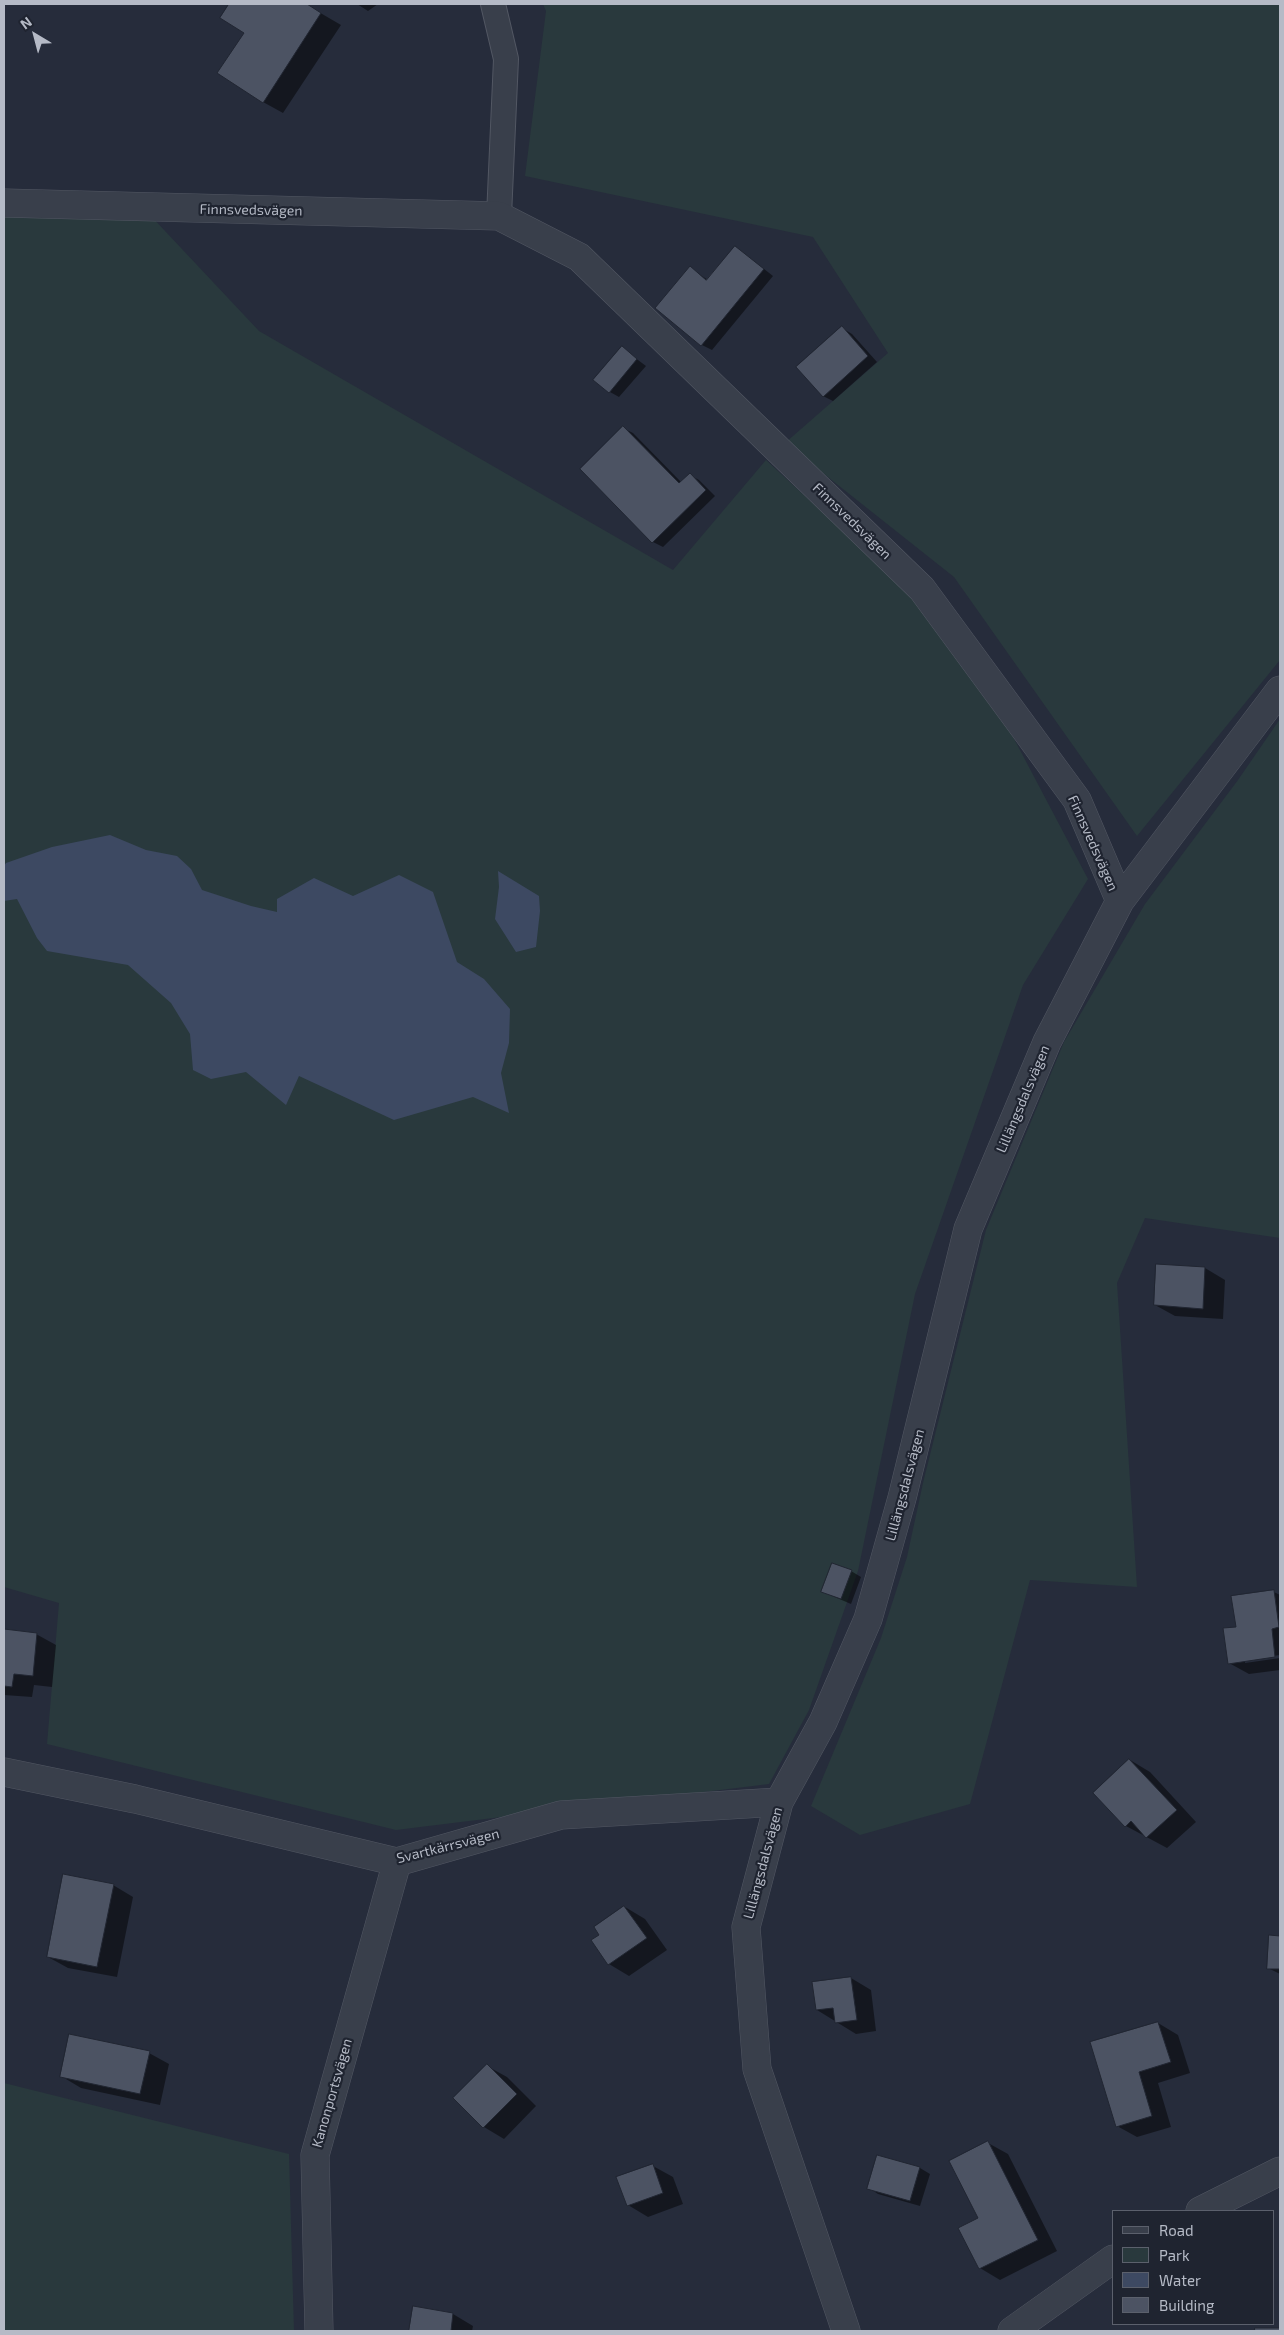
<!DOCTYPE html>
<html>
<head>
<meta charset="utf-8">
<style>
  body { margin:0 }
  #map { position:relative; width:1284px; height:2335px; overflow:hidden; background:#262c3b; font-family:"Exo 2",sans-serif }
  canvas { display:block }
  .frame { position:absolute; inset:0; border:5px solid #b5bac6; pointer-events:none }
  .legend { position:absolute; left:1112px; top:2210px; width:162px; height:115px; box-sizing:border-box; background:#1f2430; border:1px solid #5b606c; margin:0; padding:6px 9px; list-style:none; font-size:15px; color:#b5bac6 }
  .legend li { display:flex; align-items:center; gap:10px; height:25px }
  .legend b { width:25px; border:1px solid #5b606c }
  .north { position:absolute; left:10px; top:10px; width:50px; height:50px; -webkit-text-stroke:4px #1f2430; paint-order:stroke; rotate:323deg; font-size:14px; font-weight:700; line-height:20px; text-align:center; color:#b5bac6 }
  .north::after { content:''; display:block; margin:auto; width:18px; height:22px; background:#b5bac6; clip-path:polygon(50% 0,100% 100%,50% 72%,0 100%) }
</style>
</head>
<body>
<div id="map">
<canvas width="1284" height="2335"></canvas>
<div class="frame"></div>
<ul class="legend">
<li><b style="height:6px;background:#393f4b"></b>Road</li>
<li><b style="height:14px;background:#29393d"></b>Park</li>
<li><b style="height:14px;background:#3d4962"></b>Water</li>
<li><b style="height:14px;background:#4c5363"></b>Building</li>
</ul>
<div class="north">N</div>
</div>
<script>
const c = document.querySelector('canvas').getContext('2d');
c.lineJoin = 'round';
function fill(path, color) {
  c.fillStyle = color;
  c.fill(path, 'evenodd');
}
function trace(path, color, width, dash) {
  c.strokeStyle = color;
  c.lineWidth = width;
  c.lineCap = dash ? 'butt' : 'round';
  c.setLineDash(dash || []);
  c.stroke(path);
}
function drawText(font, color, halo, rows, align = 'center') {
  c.font = font + ' "Exo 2",sans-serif';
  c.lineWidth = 4.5;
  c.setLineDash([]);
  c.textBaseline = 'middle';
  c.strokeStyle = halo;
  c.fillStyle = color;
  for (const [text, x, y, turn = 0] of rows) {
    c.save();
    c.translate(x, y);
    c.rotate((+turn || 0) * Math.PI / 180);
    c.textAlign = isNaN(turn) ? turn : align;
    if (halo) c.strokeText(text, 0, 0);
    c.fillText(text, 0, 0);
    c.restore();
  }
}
fill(new Path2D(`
  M 543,4 L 1280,4 L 1280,660 L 1137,836 L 954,577 L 785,443 L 888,353 L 813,237 L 525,176 L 546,11 Z
  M 4,212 L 150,215 L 259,331 L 673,570 L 766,460 L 912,595 L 1002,716 L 1088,879 L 1023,985 L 915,1294 L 858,1571 L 809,1710 L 769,1784 L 396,1830 L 47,1744 L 59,1603 L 4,1587 Z
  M 1280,719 L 1280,1238 L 1145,1218 L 1117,1283 L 1137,1587 L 1030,1580 L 970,1804 L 860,1835 L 811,1806 L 881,1638 L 907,1557 L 923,1483 L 986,1230 L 1064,1042 L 1145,904 L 1238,780 Z
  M 4,2083 L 289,2154 L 294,2331 L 4,2331 Z`), '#29393d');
fill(new Path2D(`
  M 110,835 L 146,850 L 177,856 L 191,869 L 202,890 L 251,906 L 277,912 L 277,899 L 314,878 L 353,896 L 399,875 L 433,892 L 457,962 L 484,979 L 510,1009 L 509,1043 L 501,1073 L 509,1113 L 473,1097 L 394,1120 L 299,1076 L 286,1105 L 246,1072 L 211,1079 L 193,1070 L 190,1034 L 171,1003 L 128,965 L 47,951 L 37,938 L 17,899 L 4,901 L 4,866 L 6,863 L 52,847 Z
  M 498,871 L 539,896 L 540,911 L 536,947 L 516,952 L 495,919 L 499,887 Z`), '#3d4962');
fill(new Path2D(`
  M 231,4 L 305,4 L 341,25 L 283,113 L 263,102 L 245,33 L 222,17 Z
  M 357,4 L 378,4 L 368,11 Z
  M 736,247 L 773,276 L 712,350 L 702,345 L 690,268 L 708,280 Z
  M 842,328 L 852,334 L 877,362 L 833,401 L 823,396 Z
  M 622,348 L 646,366 L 619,397 L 610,392 Z
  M 623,428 L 633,433 L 681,482 L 690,475 L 699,480 L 715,496 L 663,547 L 653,542 Z
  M 1158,1265 L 1205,1268 L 1225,1280 L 1223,1319 L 1175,1316 L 1155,1305 Z
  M 851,1571 L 861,1577 L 851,1604 L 823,1592 Z
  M 1274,1592 L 1280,1595 L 1280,1655 L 1245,1660 L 1245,1663 L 1280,1658 L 1280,1670 L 1249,1674 L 1229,1663 L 1237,1628 Z
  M 4,1630 L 36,1634 L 56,1645 L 52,1687 L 34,1685 L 32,1697 L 4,1695 Z
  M 1130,1760 L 1150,1772 L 1196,1822 L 1167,1848 L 1126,1826 Z
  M 113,1885 L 133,1897 L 117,1977 L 68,1968 L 48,1957 Z
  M 625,1907 L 645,1919 L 667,1950 L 629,1976 L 609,1964 L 593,1940 L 601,1935 Z
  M 1271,1937 L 1280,1938 L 1280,1974 L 1268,1968 Z
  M 851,1978 L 871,1990 L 876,2031 L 856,2034 L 817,2010 Z
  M 1158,2023 L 1178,2035 L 1190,2073 L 1158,2083 L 1171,2127 L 1137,2137 L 1117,2126 Z
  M 149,2053 L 169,2064 L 160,2105 L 81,2088 L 61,2076 Z
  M 487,2066 L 507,2077 L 536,2106 L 504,2139 L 484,2127 L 455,2098 Z
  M 988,2143 L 1008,2154 L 1057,2251 L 1000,2280 L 980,2268 L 980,2219 Z
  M 878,2156 L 920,2168 L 930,2174 L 920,2206 L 878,2194 L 869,2188 Z
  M 653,2166 L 673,2177 L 683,2204 L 648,2217 L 628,2205 Z
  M 414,2308 L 453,2314 L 473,2326 L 472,2331 L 410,2331 Z`), '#0007');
const building = new Path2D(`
  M 229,4 L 307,4 L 321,13 L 263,103 L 217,73 L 244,33 L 220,18 Z
  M 735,246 L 764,269 L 701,346 L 655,308 L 690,266 L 706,280 Z
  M 842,326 L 868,356 L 823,397 L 796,367 Z
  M 622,346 L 637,359 L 609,393 L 593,380 Z
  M 623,426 L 679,483 L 690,473 L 706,490 L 652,543 L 580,469 Z
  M 1156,1264 L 1205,1267 L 1203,1309 L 1154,1305 Z
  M 832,1563 L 852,1570 L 841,1599 L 821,1592 Z
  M 1274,1590 L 1279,1627 L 1272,1629 L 1275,1657 L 1228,1664 L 1223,1628 L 1236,1627 L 1231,1596 Z
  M 4,1629 L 37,1633 L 33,1676 L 14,1674 L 12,1687 L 4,1686 Z
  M 1129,1759 L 1177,1810 L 1146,1838 L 1131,1821 L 1125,1827 L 1093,1793 Z
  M 63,1874 L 114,1884 L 97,1967 L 47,1957 Z
  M 624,1906 L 647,1938 L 608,1965 L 591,1940 L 599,1935 L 594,1927 Z
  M 1269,1935 L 1280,1936 L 1280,1969 L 1267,1969 Z
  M 851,1977 L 857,2020 L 835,2023 L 833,2008 L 816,2010 L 812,1982 Z
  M 1158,2022 L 1171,2062 L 1139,2072 L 1152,2116 L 1116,2127 L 1090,2042 Z
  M 69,2034 L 150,2051 L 140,2094 L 60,2077 Z
  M 487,2064 L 517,2094 L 483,2128 L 453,2098 Z
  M 988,2141 L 1038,2240 L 979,2269 L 958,2228 L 978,2218 L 949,2161 Z
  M 877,2155 L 920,2167 L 910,2201 L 867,2189 Z
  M 653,2164 L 663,2193 L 627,2206 L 616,2177 Z
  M 413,2306 L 453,2313 L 451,2331 L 409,2331 Z
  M 1255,2328 L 1280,2328 L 1280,2331 L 1255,2331 Z`);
fill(building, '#4c5363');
trace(building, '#212632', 1);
const lane = new Path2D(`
  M 493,4 L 506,59 L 499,216`);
const street = new Path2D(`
  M 4,203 L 499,216 L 579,257 L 922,589 L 1077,800 L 1120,901
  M 4,1772 L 135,1799 L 397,1862 L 561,1815 L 779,1802
  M 1200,2211 L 1280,2171
  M 319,2331 L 315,2155 L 397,1862
  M 846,2331 L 757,2069 L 746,1927 L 779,1802 L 823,1722 L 868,1619 L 902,1498 L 968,1229 L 1047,1042 L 1120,901 L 1280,690
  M 1012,2331 L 1113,2259`);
trace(lane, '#525763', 26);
trace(street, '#525763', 29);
trace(lane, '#393f4b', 24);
trace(street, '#393f4b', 28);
drawText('14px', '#b5bac6', '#1f2430', [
  ["Finnsvedsvägen",251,210,1],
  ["Finnsvedsvägen",852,521,44],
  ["Finnsvedsvägen",1093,843,66],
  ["Lillängsdalsvägen",1023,1099,-67],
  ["Lillängsdalsvägen",905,1485,-75],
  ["Svartkärrsvägen",448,1846,-14],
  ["Lillängsdalsvägen",763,1863,-75],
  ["Kanonportsvägen",332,2093,-74]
]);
</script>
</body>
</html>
